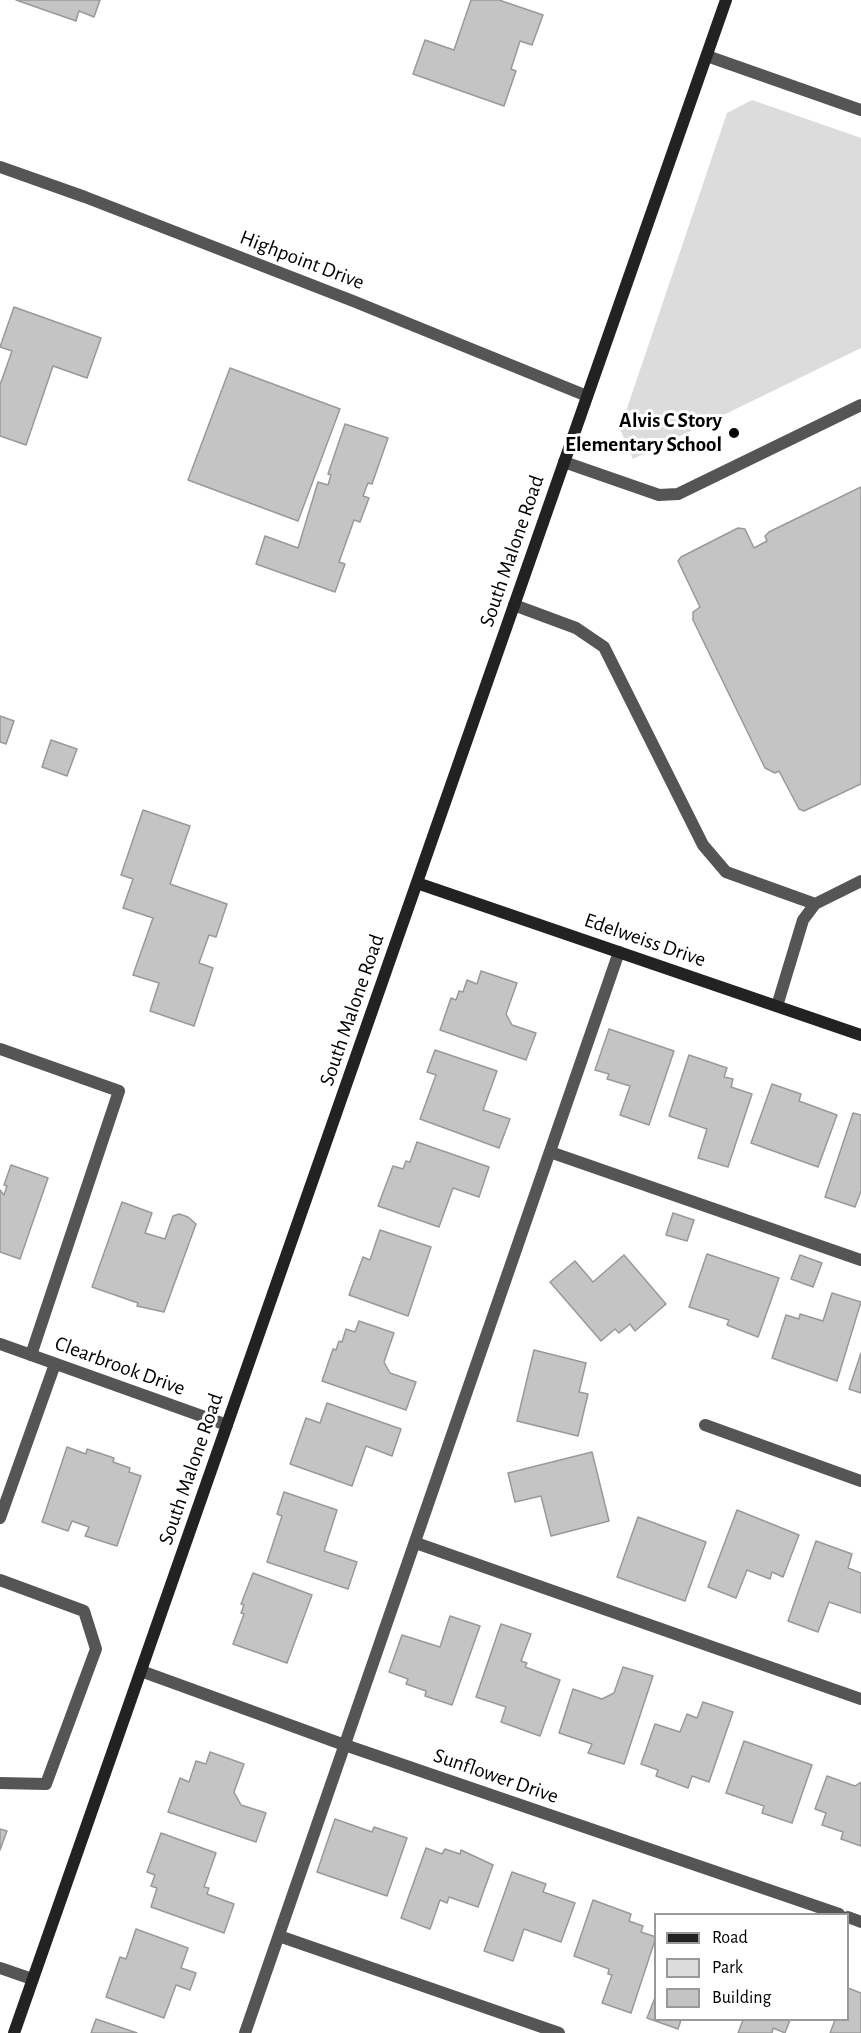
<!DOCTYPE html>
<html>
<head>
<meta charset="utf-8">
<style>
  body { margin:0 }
  #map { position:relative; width:861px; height:2033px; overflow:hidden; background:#fff; font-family:"Alegreya Sans",sans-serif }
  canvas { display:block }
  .legend { position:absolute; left:654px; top:1913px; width:195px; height:108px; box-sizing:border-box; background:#fff; border:2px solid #999; margin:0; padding:8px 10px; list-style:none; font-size:18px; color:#000 }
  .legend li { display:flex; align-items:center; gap:12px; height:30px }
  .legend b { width:30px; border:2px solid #999 }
</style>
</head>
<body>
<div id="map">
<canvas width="861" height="2033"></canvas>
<ul class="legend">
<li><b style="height:8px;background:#222"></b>Road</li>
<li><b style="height:16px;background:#dcdcdc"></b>Park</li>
<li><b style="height:16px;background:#c4c4c4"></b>Building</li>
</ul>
</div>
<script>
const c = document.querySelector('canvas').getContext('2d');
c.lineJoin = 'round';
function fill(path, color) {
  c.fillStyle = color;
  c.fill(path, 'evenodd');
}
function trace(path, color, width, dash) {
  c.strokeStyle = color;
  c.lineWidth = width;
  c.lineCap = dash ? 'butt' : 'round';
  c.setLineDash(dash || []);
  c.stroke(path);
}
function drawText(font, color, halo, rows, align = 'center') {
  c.font = font + ' "Alegreya Sans",sans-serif';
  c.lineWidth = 6;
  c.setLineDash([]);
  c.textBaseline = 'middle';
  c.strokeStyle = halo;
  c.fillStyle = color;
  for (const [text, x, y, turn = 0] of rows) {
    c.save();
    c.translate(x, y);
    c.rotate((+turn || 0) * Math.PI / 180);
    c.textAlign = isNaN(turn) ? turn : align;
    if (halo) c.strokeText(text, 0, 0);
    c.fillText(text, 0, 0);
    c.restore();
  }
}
fill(new Path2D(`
  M 752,100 L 861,138 L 861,348 L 633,459 L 620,429 L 727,113 Z`), '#dcdcdc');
const building = new Path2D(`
  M 16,0 L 100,0 L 94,17 L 79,11 L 76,21 Z
  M 471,0 L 499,0 L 543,15 L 532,45 L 520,41 L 511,69 L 516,71 L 504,106 L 413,74 L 425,40 L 454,50 Z
  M 14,307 L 101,338 L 87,378 L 53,366 L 26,445 L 0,436 L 0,385 L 12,351 L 0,347 Z
  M 230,368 L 340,409 L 298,521 L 188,480 Z
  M 345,424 L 388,438 L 372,484 L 368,483 L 363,496 L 369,498 L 360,522 L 354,520 L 339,562 L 345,564 L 335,592 L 256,564 L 265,536 L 298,548 L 318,482 L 328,485 L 331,475 L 328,474 Z
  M 861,487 L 861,784 L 804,811 L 799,809 L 779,771 L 775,773 L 765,768 L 693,620 L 693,612 L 700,607 L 678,561 L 681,557 L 738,528 L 745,529 L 754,548 L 767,541 L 765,536 L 769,532 Z
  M 0,716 L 14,721 L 6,744 L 0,742 Z
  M 51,740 L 77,749 L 67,776 L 42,767 Z
  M 143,810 L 190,826 L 170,884 L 227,904 L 216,937 L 209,935 L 199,963 L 213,968 L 194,1026 L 150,1011 L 159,983 L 133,975 L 153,918 L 123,908 L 133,879 L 121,875 Z
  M 481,971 L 517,983 L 506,1014 L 512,1025 L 536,1033 L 526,1060 L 440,1030 L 451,998 L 456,1000 L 459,991 L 463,992 L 467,980 L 477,984 Z
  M 609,1029 L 674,1051 L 649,1125 L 620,1115 L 630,1086 L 607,1079 L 609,1074 L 595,1070 Z
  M 435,1050 L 497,1071 L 483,1110 L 510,1119 L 499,1148 L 420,1119 L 436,1075 L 427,1072 Z
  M 689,1055 L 727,1068 L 724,1077 L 733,1079 L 731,1087 L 752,1094 L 728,1167 L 698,1158 L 707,1129 L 669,1116 Z
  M 772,1084 L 801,1094 L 799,1101 L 837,1115 L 818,1167 L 751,1143 Z
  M 853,1113 L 861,1115 L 861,1191 L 855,1207 L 825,1197 Z
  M 417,1142 L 489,1167 L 479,1197 L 453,1188 L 439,1227 L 378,1206 L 393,1166 L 403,1169 L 406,1161 L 410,1162 Z
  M 11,1165 L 48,1178 L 20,1259 L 0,1252 L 0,1190 L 4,1195 L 7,1186 L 4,1185 Z
  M 122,1202 L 152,1213 L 145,1233 L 165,1239 L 173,1216 L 179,1214 L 188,1217 L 196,1224 L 164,1312 L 137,1306 L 138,1303 L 92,1287 Z
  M 673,1213 L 694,1220 L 687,1241 L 666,1235 Z
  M 380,1230 L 431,1247 L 408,1316 L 349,1295 L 363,1257 L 370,1260 Z
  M 707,1254 L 779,1278 L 758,1337 L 727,1325 L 729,1320 L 689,1307 Z
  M 624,1255 L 666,1304 L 635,1331 L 630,1324 L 619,1333 L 615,1329 L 601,1341 L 550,1282 L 575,1261 L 593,1282 Z
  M 800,1255 L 822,1263 L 813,1287 L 791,1279 Z
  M 832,1293 L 861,1302 L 837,1381 L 772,1358 L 786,1315 L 799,1319 L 800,1314 L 823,1321 Z
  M 359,1321 L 394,1333 L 384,1362 L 390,1373 L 416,1382 L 406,1410 L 322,1381 L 333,1349 L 336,1350 L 339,1341 L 342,1342 L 346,1329 L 355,1332 Z
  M 534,1350 L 586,1363 L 579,1392 L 588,1394 L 578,1436 L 517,1421 Z
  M 861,1353 L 861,1393 L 849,1389 Z
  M 327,1403 L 401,1429 L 392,1456 L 366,1446 L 352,1486 L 290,1464 L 306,1418 L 320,1423 Z
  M 67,1447 L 86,1454 L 87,1449 L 114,1458 L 113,1462 L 130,1468 L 129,1472 L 141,1476 L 117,1546 L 85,1536 L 89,1527 L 72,1521 L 68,1531 L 42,1522 Z
  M 592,1452 L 609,1521 L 551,1536 L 541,1496 L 515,1502 L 508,1473 Z
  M 284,1492 L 337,1510 L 324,1551 L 357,1562 L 348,1589 L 267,1562 L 282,1516 L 277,1514 Z
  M 737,1510 L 799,1535 L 783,1577 L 772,1572 L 770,1579 L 747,1570 L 736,1598 L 708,1587 Z
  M 638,1517 L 706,1542 L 685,1601 L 617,1577 Z
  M 816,1541 L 852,1554 L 848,1568 L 861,1573 L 861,1613 L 829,1602 L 818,1632 L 788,1621 Z
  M 253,1573 L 312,1595 L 287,1663 L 233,1644 L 244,1614 L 241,1613 L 244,1605 L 241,1604 Z
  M 450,1616 L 480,1626 L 452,1705 L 425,1696 L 426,1691 L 406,1684 L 408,1679 L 389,1672 L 402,1635 L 440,1647 Z
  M 501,1624 L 531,1634 L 521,1661 L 527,1663 L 525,1667 L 560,1680 L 540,1736 L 501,1722 L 506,1707 L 476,1697 Z
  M 623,1667 L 653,1676 L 624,1764 L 588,1753 L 592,1744 L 559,1733 L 573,1689 L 602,1699 L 614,1693 Z
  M 703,1702 L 733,1712 L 709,1782 L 692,1776 L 688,1788 L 656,1776 L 658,1770 L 641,1764 L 655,1724 L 680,1732 L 687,1714 L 697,1718 Z
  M 744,1741 L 812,1765 L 792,1823 L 762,1813 L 764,1806 L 726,1793 Z
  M 210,1752 L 244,1764 L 234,1792 L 241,1805 L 266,1813 L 256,1842 L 168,1812 L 180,1778 L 189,1782 L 196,1761 L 206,1764 Z
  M 827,1776 L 855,1786 L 861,1782 L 861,1846 L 841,1839 L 843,1832 L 822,1825 L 826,1813 L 815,1809 Z
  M 335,1819 L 372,1832 L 374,1827 L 407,1838 L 387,1896 L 317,1872 Z
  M 0,1829 L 7,1831 L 0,1850 Z
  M 161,1833 L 216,1853 L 204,1887 L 209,1888 L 207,1894 L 234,1904 L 224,1933 L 151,1907 L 157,1888 L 151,1886 L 155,1875 L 147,1872 Z
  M 426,1848 L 442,1854 L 445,1849 L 460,1854 L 461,1850 L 493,1865 L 478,1907 L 449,1897 L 447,1903 L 440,1900 L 430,1929 L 401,1918 Z
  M 512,1872 L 546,1884 L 543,1892 L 575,1903 L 561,1942 L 524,1929 L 513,1961 L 484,1951 Z
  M 593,1900 L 631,1914 L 629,1921 L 643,1926 L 641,1932 L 656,1937 L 631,2013 L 602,2003 L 612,1975 L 608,1974 L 609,1969 L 574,1956 Z
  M 136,1929 L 188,1948 L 181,1968 L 196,1973 L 190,1990 L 176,1985 L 164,2018 L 106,1997 L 120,1957 L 126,1959 Z
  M 848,1988 L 861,1993 L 861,2033 L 830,2033 L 835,2020 L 848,2020 Z
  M 656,1995 L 656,2020 L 681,2020 L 678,2029 L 647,2018 Z
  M 96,2019 L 137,2033 L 91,2033 Z
  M 743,2020 L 790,2020 L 785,2033 L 773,2028 L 772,2033 L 738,2033 Z`);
fill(building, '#c4c4c4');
trace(building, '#999', 1.5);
trace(new Path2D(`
  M 707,56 L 861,110
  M 564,462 L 659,495 L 678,494 L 861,405
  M 514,605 L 576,628 L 604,647 L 703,845 L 726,872 L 815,904
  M 777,1006 L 803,920 L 815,904 L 861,881
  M 0,1049 L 119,1091 L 31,1355
  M 550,1152 L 861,1260
  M 0,1518 L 55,1364
  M 416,1543 L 861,1699
  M 0,1580 L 84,1611 L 96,1649 L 46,1784 L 0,1783
  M 279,1936 L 559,2033
  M 245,2033 L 619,952`), '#555', 12);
trace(new Path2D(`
  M 0,167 L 85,197 L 353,301 L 587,396
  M 0,1344 L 227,1425
  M 705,1425 L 861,1481
  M 141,1671 L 339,1743 L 839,1914
  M 848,1917 L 861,1922
  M 0,1968 L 32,1979`), '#555', 12);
trace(new Path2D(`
  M 417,883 L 861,1035
  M 14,2033 L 726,0`), '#222', 12);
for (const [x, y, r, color] of [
  [734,433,6,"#000"]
]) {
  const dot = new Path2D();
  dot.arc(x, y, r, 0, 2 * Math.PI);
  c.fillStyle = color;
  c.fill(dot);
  trace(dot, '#fff', 2);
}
drawText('21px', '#000', '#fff', [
  ["Highpoint Drive",302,260,21],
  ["South Malone Road",512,551,-71],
  ["Edelweiss Drive",645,940,19],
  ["South Malone Road",352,1010,-71],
  ["Clearbrook Drive",120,1366,20],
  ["South Malone Road",191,1469,-71],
  ["Sunflower Drive",496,1776,19]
]);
drawText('bold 21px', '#000', '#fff', [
  ["Alvis C Story",722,421],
  ["Elementary School",722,445]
], 'right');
</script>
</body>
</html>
